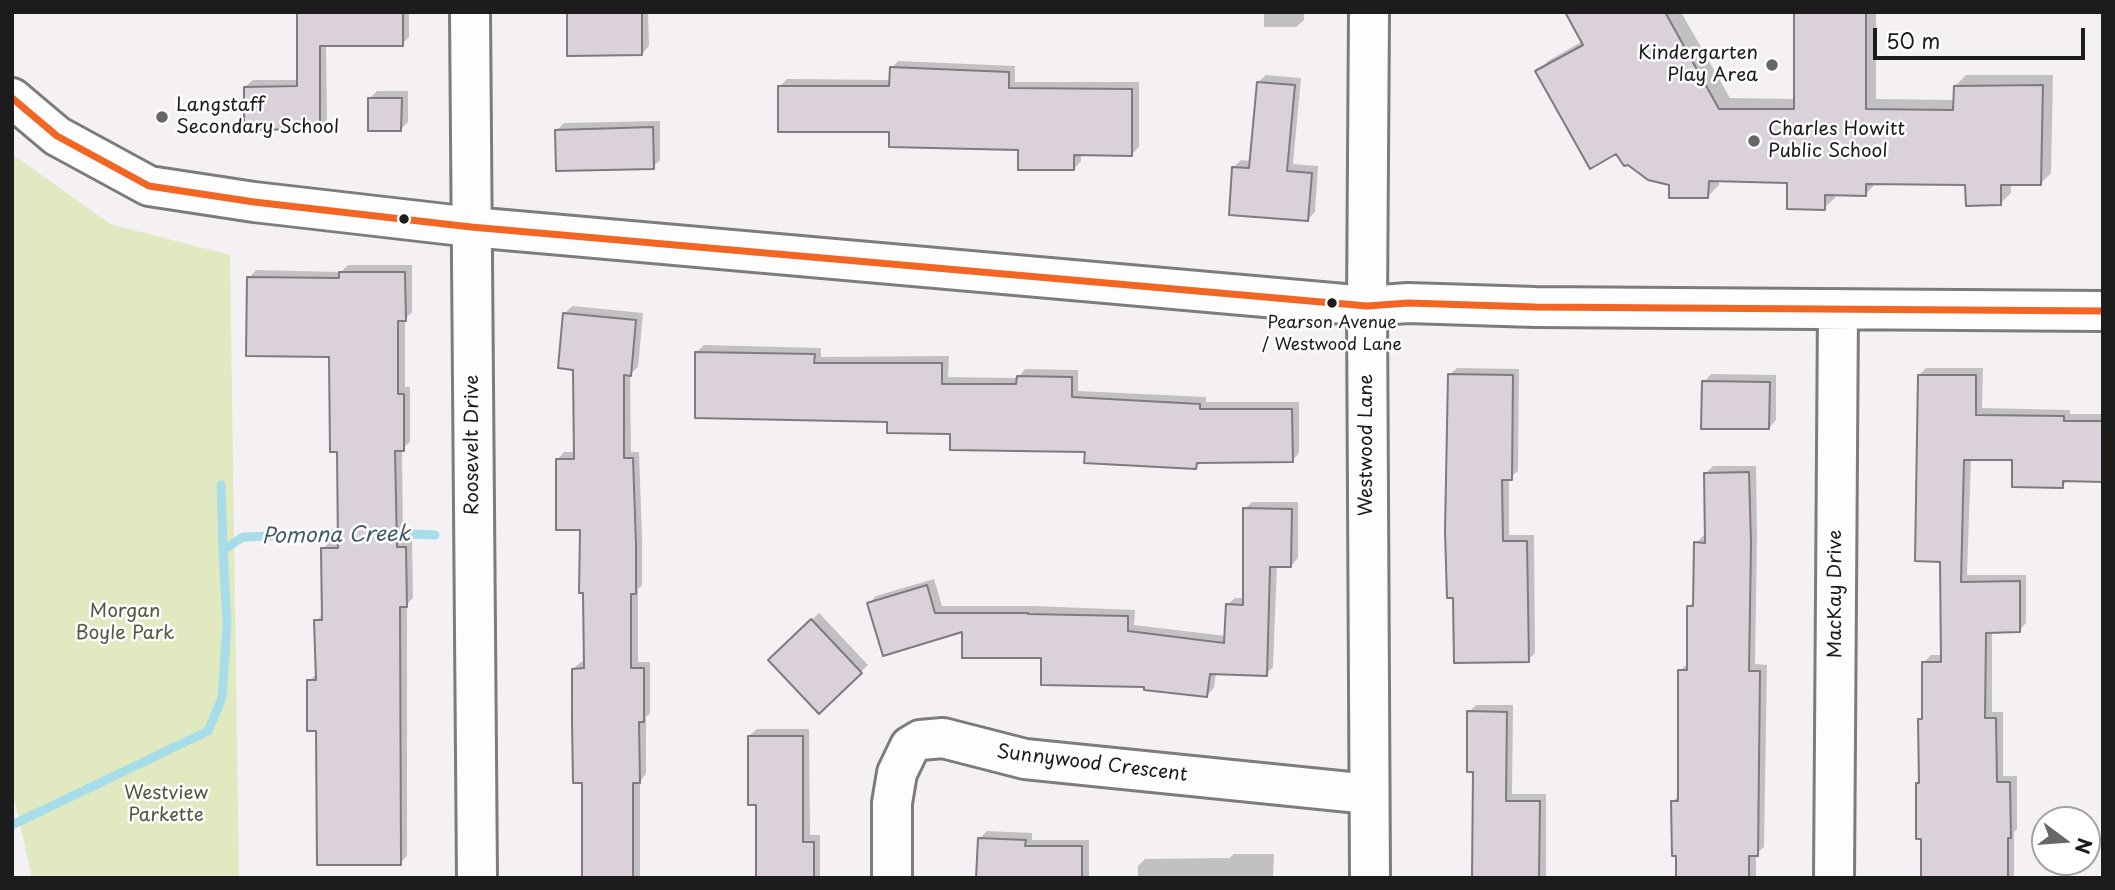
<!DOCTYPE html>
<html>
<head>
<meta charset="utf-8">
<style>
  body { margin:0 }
  #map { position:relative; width:2115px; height:890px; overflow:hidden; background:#f4f0f4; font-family:"Playpen Sans",sans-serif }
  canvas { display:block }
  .frame { position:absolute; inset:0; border:14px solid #1c1c1c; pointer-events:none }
  .north { position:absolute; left:2031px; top:806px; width:70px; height:70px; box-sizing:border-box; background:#fff; border:2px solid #a4a4a4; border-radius:50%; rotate:106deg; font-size:19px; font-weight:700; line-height:28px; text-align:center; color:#1c1c1c }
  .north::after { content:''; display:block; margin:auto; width:24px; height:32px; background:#686668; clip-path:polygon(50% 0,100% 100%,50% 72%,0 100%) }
  .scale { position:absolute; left:1873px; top:28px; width:212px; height:32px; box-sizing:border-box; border:4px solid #1c1c1c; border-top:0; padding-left:9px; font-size:21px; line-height:24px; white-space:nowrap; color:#1c1c1c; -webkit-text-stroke:5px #fff; paint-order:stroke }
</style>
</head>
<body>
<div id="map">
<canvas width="2115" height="890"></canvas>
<div class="frame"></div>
<div class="north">N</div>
<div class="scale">50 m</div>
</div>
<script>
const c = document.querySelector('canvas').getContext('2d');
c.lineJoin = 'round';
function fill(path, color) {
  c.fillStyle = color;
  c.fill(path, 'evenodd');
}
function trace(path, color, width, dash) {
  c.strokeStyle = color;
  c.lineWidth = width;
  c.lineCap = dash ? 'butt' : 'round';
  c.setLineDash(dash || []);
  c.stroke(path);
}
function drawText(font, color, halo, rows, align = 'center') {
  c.font = font + ' "Playpen Sans",sans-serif';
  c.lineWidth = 5;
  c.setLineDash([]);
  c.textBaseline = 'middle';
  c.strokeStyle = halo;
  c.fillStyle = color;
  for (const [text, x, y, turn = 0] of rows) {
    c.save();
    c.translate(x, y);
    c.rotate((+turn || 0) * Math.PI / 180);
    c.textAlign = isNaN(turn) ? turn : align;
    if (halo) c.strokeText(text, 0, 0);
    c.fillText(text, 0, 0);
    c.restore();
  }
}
fill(new Path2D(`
  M 12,154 L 110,224 L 230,255 L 239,878 L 32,878 L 12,789 Z`), '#e1e9c1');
fill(new Path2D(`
  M 298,12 L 409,12 L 409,37 L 402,44 L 326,44 L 327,120 L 320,127 L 245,87 L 253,80 L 299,80 Z
  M 569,12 L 648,12 L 649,46 L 642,54 Z
  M 1264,12 L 1304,12 L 1304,20 L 1296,27 L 1264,27 Z
  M 1567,12 L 1681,12 L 1730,98 L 1795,99 L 1796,12 L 1876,12 L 1876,99 L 1955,100 L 1955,86 L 1966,75 L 2053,75 L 2051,173 L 2040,184 L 2011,184 L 2011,193 L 2000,204 L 1967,184 L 1877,182 L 1866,194 L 1835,193 L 1835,198 L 1824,208 L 1789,181 L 1719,180 L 1719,185 L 1708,196 L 1671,183 L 1617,152 L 1537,72 L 1548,61 L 1583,41 Z
  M 898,61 L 1015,66 L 1015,82 L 1139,82 L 1139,147 L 1132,154 L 1081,154 L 1081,161 L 1074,169 L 1020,148 L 891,131 L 780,86 L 787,79 L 891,80 L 891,68 Z
  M 1266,75 L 1301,78 L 1293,164 L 1318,166 L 1315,212 L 1308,219 L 1234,167 L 1241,160 L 1251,161 L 1258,82 Z
  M 377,91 L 408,91 L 408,122 L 401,129 L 370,98 Z
  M 660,121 L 660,160 L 653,167 L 557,130 L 564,123 Z
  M 348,265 L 412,265 L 412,312 L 405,319 L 405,387 L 410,387 L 410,442 L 402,449 L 403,540 L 412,540 L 413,598 L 407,604 L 407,856 L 400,863 L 317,729 L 309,681 L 316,674 L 316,621 L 324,613 L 323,549 L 330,541 L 340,541 L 339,450 L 331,356 L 249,278 L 256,270 L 341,272 Z
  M 572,306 L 643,313 L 638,367 L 630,374 L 631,452 L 639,452 L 642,537 L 642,585 L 638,589 L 638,662 L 650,662 L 650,713 L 646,717 L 646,774 L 640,781 L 640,878 L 583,878 L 584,781 L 573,669 L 581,662 L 586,662 L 581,528 L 557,460 L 564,452 L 575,452 L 575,368 L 565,313 Z
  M 704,345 L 821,348 L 821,357 L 949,356 L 948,377 L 1018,378 L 1025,369 L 1078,370 L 1078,391 L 1206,397 L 1206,402 L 1299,402 L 1299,453 L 1292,461 L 1202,461 L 1196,467 L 952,432 L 889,420 L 697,352 Z
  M 1457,368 L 1519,369 L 1518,471 L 1509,478 L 1509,535 L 1534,535 L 1535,653 L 1528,660 L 1449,375 Z
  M 1926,368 L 1983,368 L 1982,408 L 2070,410 L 2070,414 L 2103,414 L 2103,480 L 2068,480 L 2062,486 L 2014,458 L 1971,458 L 1967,575 L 2026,575 L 2026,623 L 2019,631 L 1992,631 L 1992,712 L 2003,712 L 2003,776 L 2017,776 L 2017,829 L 2014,832 L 2014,878 L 1923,878 L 1923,837 L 1918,784 L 1920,782 L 1920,720 L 1924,716 L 1924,662 L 1931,655 L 1942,655 L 1942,560 L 1919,375 Z
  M 1711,374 L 1776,375 L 1776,420 L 1769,428 L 1704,382 Z
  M 1713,466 L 1756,466 L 1757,535 L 1755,664 L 1767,665 L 1764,847 L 1756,854 L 1756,878 L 1678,878 L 1673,801 L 1680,794 L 1680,671 L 1687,664 L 1689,607 L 1695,601 L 1696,543 L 1703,536 L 1706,536 L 1706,473 Z
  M 1252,502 L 1298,502 L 1298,558 L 1291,566 L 1277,565 L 1273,667 L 1266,674 L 1216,672 L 1214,688 L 1207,695 L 1146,686 L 869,603 L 876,596 L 934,579 L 942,606 L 1034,606 L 1135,610 L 1134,625 L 1226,636 L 1227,605 L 1235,598 L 1245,598 L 1245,509 Z
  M 819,613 L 868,665 L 819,712 L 770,660 Z
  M 1476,705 L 1513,705 L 1512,794 L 1546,794 L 1546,878 L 1474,878 L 1475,770 L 1469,712 Z
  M 757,729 L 809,729 L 810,835 L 820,835 L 820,878 L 758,878 L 758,804 L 749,736 Z
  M 987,831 L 1032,833 L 1032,840 L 1089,840 L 1089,878 L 978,878 L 980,838 Z
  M 1234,854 L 1274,854 L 1273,878 L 1138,878 L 1138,866 L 1145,859 L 1229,858 Z`), '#0003');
trace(new Path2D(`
  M 221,485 L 223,550
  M 387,533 L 435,535
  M 12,825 L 208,731 L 222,698 L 227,624 L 223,550 L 243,537 L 349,533`), '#a7dde9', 9);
const building = new Path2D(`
  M 297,12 L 403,12 L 403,46 L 320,46 L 320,129 L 244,130 L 244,87 L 297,86 Z
  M 567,12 L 642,12 L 642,55 L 567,56 Z
  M 1565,12 L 1665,12 L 1719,109 L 1794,109 L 1794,12 L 1866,12 L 1866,109 L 1953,110 L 1954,86 L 2043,85 L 2041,185 L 2001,185 L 2001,205 L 1966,206 L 1965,185 L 1866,184 L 1866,196 L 1825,195 L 1825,210 L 1787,209 L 1787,183 L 1709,181 L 1708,198 L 1669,198 L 1669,185 L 1648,180 L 1628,165 L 1624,166 L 1616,154 L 1590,169 L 1535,71 L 1583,45 Z
  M 890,67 L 1009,72 L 1009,88 L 1132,89 L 1132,156 L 1074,155 L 1074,170 L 1018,170 L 1018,150 L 889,147 L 889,132 L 778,132 L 778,86 L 889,86 Z
  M 1257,82 L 1295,85 L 1287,171 L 1312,173 L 1308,221 L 1229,215 L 1232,167 L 1249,168 Z
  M 368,98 L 402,98 L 401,131 L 368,131 Z
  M 653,127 L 654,169 L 556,171 L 555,130 Z
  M 339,272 L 405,272 L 406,321 L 398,321 L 398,394 L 404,394 L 404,451 L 395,451 L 397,547 L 406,547 L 407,607 L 400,607 L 401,865 L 317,865 L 316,731 L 307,731 L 307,680 L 316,680 L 314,620 L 322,620 L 321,548 L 338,548 L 337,452 L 330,452 L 329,357 L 246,356 L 247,277 L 339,278 Z
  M 563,313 L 636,320 L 631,376 L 624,375 L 624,458 L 633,458 L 636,545 L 636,594 L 631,594 L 631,668 L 644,668 L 644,722 L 639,722 L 640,783 L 633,783 L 633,878 L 582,878 L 582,783 L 573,783 L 572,722 L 572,669 L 584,668 L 583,593 L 579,593 L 580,530 L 556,530 L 556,459 L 574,459 L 573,370 L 558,368 Z
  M 695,352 L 815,354 L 814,363 L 942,363 L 942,384 L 1016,384 L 1017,376 L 1072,377 L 1072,397 L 1200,404 L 1200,409 L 1292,409 L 1293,462 L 1197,463 L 1196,469 L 1084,463 L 1085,452 L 950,450 L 950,434 L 887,433 L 887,422 L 695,418 Z
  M 1448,374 L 1513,375 L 1512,480 L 1502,480 L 1503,541 L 1527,541 L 1529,662 L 1454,663 L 1453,598 L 1447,598 L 1445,531 Z
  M 1918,375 L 1976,375 L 1976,415 L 2064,416 L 2064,421 L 2103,421 L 2103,482 L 2063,481 L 2063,488 L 2012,487 L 2012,460 L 1964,460 L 1961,582 L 2020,581 L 2020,632 L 1986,633 L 1985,718 L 1996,718 L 1997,782 L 2010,782 L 2011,838 L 2008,838 L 2008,878 L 1921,878 L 1921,839 L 1916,839 L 1916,783 L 1919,783 L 1918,719 L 1922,719 L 1922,662 L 1941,662 L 1940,562 L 1915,561 Z
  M 1702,381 L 1770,382 L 1769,429 L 1701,429 Z
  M 1749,472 L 1751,543 L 1749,671 L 1760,671 L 1758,856 L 1749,856 L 1749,878 L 1676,878 L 1676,856 L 1672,856 L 1671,801 L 1678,801 L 1678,670 L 1687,670 L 1687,606 L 1693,606 L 1694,542 L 1705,543 L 1704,473 Z
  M 1243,508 L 1292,509 L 1291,567 L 1270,567 L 1267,676 L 1210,674 L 1207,697 L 1144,690 L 1144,687 L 1041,685 L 1041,658 L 962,658 L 962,632 L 883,656 L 867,603 L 927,585 L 935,613 L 1028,613 L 1028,614 L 1128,616 L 1128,631 L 1224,643 L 1226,604 L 1243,605 Z
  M 811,619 L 862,673 L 819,714 L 768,660 Z
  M 1467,711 L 1507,712 L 1506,801 L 1540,801 L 1539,878 L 1472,878 L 1473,772 L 1467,772 Z
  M 748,736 L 803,736 L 803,842 L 814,842 L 814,878 L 756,878 L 756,805 L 748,805 Z
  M 978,838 L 1026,840 L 1025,846 L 1082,846 L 1082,878 L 976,878 Z`);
fill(building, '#dbd1db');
trace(building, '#7d7b7d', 2);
const minor = new Path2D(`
  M 470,12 L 477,878
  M 1369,12 L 1367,306 L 1370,878
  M 12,98 L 57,136 L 149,186 L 254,202 L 471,227 L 1367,306 L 1408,303 L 1535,307 L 2103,311
  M 892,878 L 892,803 L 897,773 L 910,746 L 920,740 L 943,738 L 1025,759 L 1369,794
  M 1834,878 L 1838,309`);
trace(minor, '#7d7b7d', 44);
trace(minor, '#fdfdfd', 38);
trace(new Path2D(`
  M 12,98 L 57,136 L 149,186 L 254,202 L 471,227 L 1367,306 L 1408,303 L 1535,307 L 2103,311`), '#f26522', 7);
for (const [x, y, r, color] of [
  [1772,65,7,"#686668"],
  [162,117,7,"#686668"],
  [1754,141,7,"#686668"],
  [404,219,6,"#1c1c1c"],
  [1332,303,6,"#1c1c1c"]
]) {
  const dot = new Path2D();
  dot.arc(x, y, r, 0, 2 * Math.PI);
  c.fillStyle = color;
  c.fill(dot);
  trace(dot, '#fff', 2.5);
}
drawText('17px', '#1c1c1c', '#fff', [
  ["Pearson Avenue",1332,323],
  ["/ Westwood Lane",1332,345]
]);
drawText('19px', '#1c1c1c', '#fff', [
  ["Kindergarten",1758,54,"right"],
  ["Play Area",1758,76,"right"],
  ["Langstaff",176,106],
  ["Secondary School",176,128],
  ["Charles Howitt",1768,130],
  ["Public School",1768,152]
], 'left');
drawText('19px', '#1c1c1c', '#fff', [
  ["Roosevelt Drive",473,445,-90],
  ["Westwood Lane",1367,445,-90],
  ["MacKay Drive",1836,594,-90],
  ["Sunnywood Crescent",1092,764,7]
]);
drawText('19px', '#535841', '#fff', [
  ["Morgan",125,612],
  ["Boyle Park",125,634],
  ["Westview",166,794],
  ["Parkette",166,816]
]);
drawText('italic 21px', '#415d62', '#fff', [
  ["Pomona Creek",336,536,-1]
]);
</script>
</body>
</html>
